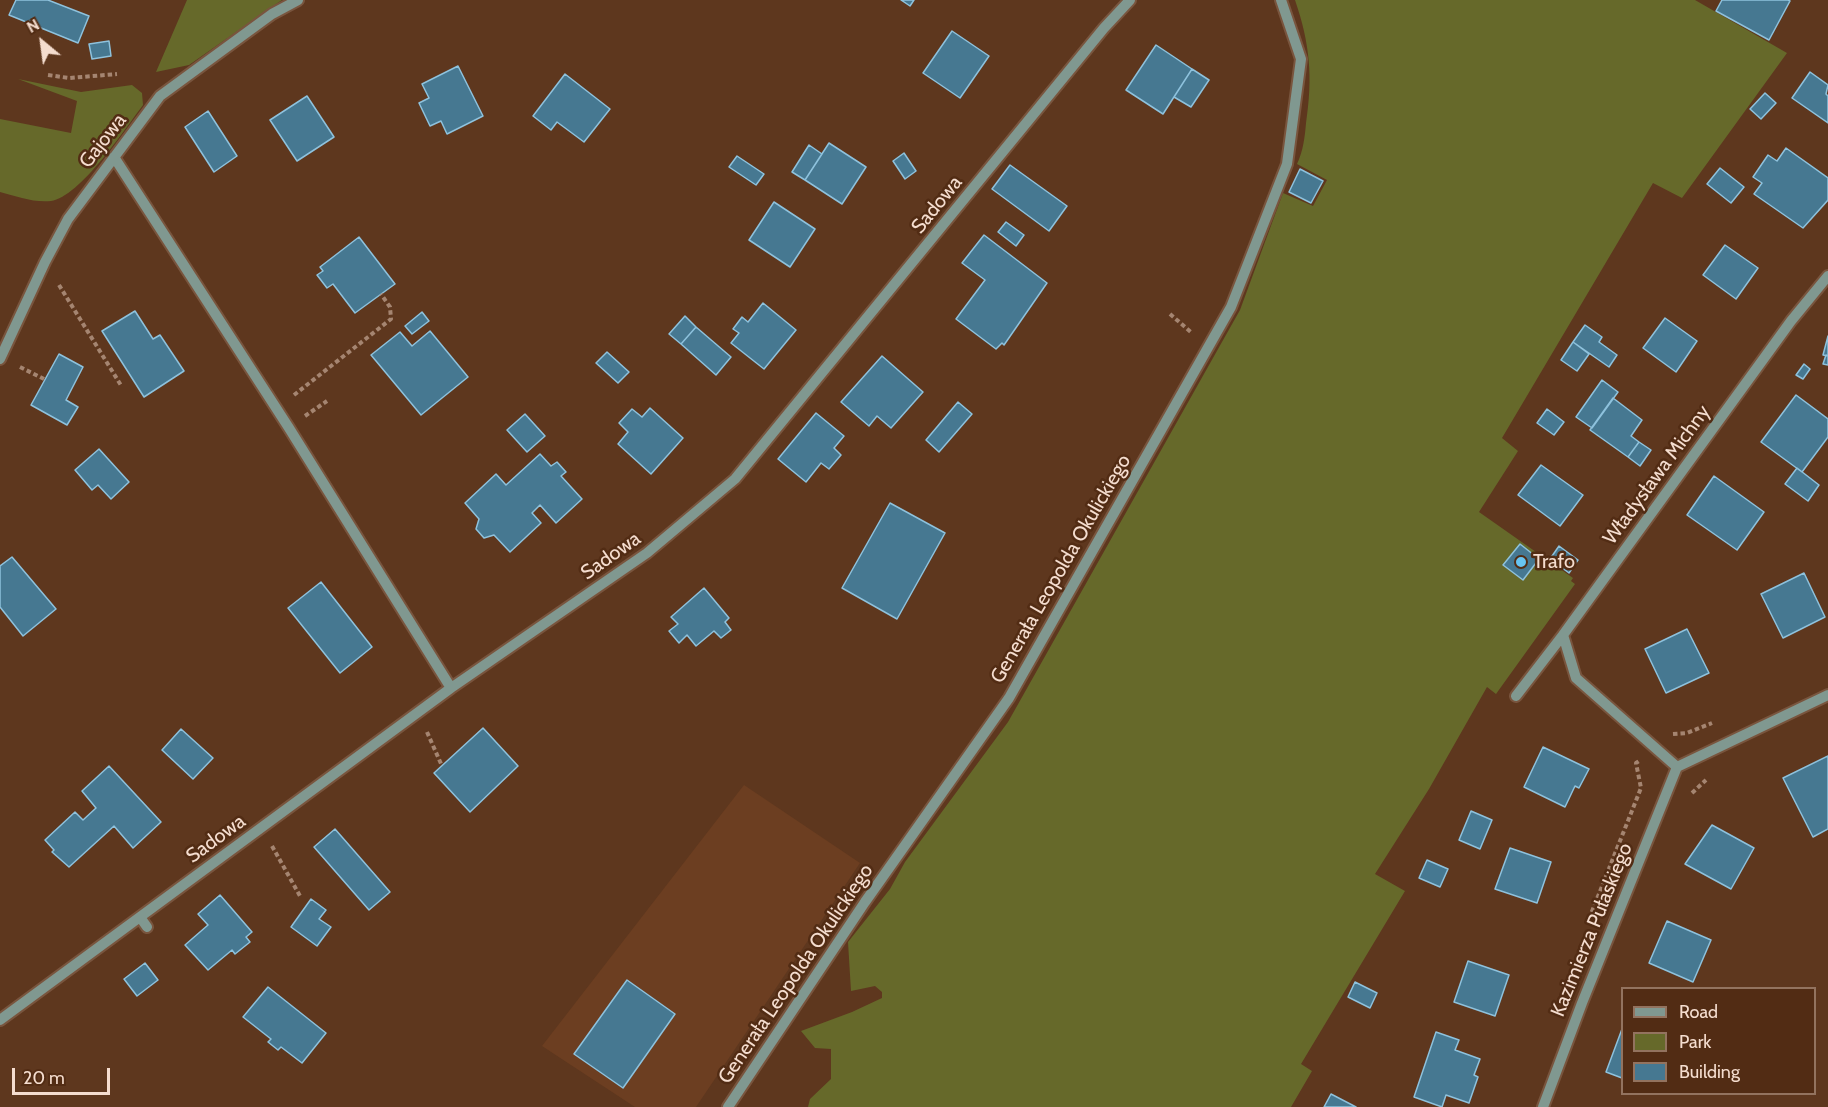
<!DOCTYPE html>
<html>
<head>
<meta charset="utf-8">
<style>
  body { margin:0 }
  #map { position:relative; width:1828px; height:1107px; overflow:hidden; background:#5e371e; font-family:Cabin,sans-serif }
  canvas { display:block }
  .legend { position:absolute; left:1621px; top:987px; width:195px; height:108px; box-sizing:border-box; background:#522c14; border:2px solid #93735f; margin:0; padding:8px 10px; list-style:none; font-size:18px; color:#f5ddcf }
  .legend li { display:flex; align-items:center; gap:12px; height:30px }
  .legend b { width:30px; border:2px solid #93735f }
  .north { position:absolute; left:12px; top:12px; width:60px; height:60px; -webkit-text-stroke:4px #522c14; paint-order:stroke; rotate:331deg; font-size:16px; font-weight:700; line-height:24px; text-align:center; color:#f5ddcf }
  .north::after { content:''; display:block; margin:auto; width:21px; height:27px; background:#f5ddcf; clip-path:polygon(50% 0,100% 100%,50% 72%,0 100%) }
  .scale { position:absolute; left:12px; top:1068px; width:98px; height:27px; box-sizing:border-box; border:3px solid #f5ddcf; border-top:0; padding-left:8px; font-size:18px; line-height:21px; white-space:nowrap; color:#f5ddcf; -webkit-text-stroke:4px #522c14; paint-order:stroke }
</style>
</head>
<body>
<div id="map">
<canvas width="1828" height="1107"></canvas>
<ul class="legend">
<li><b style="height:8px;background:#809890"></b>Road</li>
<li><b style="height:16px;background:#66692a"></b>Park</li>
<li><b style="height:16px;background:#467891"></b>Building</li>
</ul>
<div class="north">N</div>
<div class="scale">20 m</div>
</div>
<script>
const c = document.querySelector('canvas').getContext('2d');
c.lineJoin = 'round';
function fill(path, color) {
  c.fillStyle = color;
  c.fill(path, 'evenodd');
}
function trace(path, color, width, dash) {
  c.strokeStyle = color;
  c.lineWidth = width;
  c.lineCap = dash ? 'butt' : 'round';
  c.setLineDash(dash || []);
  c.stroke(path);
}
function drawText(font, color, halo, rows, align = 'center') {
  c.font = font + ' Cabin,sans-serif';
  c.lineWidth = 5;
  c.setLineDash([]);
  c.textBaseline = 'middle';
  c.strokeStyle = halo;
  c.fillStyle = color;
  for (const [text, x, y, turn = 0] of rows) {
    c.save();
    c.translate(x, y);
    c.rotate((+turn || 0) * Math.PI / 180);
    c.textAlign = isNaN(turn) ? turn : align;
    if (halo) c.strokeText(text, 0, 0);
    c.fillText(text, 0, 0);
    c.restore();
  }
}
fill(new Path2D(`
  M 744,785 L 860,863 L 696,1107 L 635,1107 L 542,1046 Z`), '#6c3e21');
fill(new Path2D(`
  M 187,0 L 282,0 L 189,65 L 156,72 Z
  M 1295,0 L 1695,0 L 1787,53 L 1682,198 L 1653,183 L 1502,438 L 1518,451 L 1479,512 L 1573,578 L 1571,581 L 1575,584 L 1496,694 L 1487,687 L 1429,789 L 1375,874 L 1405,891 L 1301,1064 L 1312,1071 L 1291,1107 L 808,1107 L 810,1099 L 831,1079 L 831,1049 L 815,1048 L 801,1031 L 852,1012 L 882,998 L 882,992 L 875,986 L 851,991 L 848,942 L 890,889 L 905,862 L 1008,722 L 1240,310 L 1283,193 L 1313,206 L 1327,180 L 1297,164 C 1303,152 1305,136 1306,123 C 1313,77 1310,44 1295,0 Z
  M 18,79 L 81,92 L 132,85 L 142,93 L 143,105 C 125,129 80,197 51,201 C 34,203 16,196 0,192 L 0,119 L 71,133 L 77,101 Z`), '#66692a');
const building = new Path2D(`
  M 16,0 L 48,0 L 89,16 L 78,43 L 9,15 Z
  M 901,0 L 914,0 L 910,6 Z
  M 1722,0 L 1788,0 L 1790,1 L 1769,40 L 1716,11 Z
  M 952,31 L 989,56 L 960,98 L 923,73 Z
  M 109,41 L 111,56 L 92,59 L 89,44 Z
  M 1156,45 L 1192,69 L 1163,114 L 1126,90 Z
  M 458,66 L 483,116 L 447,134 L 441,121 L 430,126 L 419,103 L 429,98 L 422,84 Z
  M 1192,69 L 1209,80 L 1191,107 L 1174,97 Z
  M 1810,72 L 1828,85 L 1826,94 L 1828,96 L 1828,123 L 1792,98 Z
  M 565,74 L 610,109 L 584,142 L 557,122 L 551,130 L 533,116 Z
  M 1765,93 L 1776,103 L 1761,119 L 1750,109 Z
  M 307,96 L 334,137 L 297,161 L 270,120 Z
  M 208,111 L 237,156 L 214,172 L 185,127 Z
  M 829,143 L 866,167 L 842,204 L 805,180 Z
  M 809,145 L 822,154 L 805,180 L 792,172 Z
  M 1786,148 L 1828,178 L 1828,200 L 1803,228 L 1754,194 L 1762,183 L 1753,177 L 1768,155 L 1777,161 Z
  M 904,153 L 916,171 L 905,179 L 893,161 Z
  M 737,156 L 764,174 L 756,185 L 729,167 Z
  M 1010,165 L 1067,206 L 1049,231 L 992,189 Z
  M 1720,168 L 1744,187 L 1731,203 L 1707,184 Z
  M 1300,169 L 1323,181 L 1311,203 L 1289,192 Z
  M 774,202 L 815,229 L 790,267 L 749,240 Z
  M 1006,222 L 1024,235 L 1016,246 L 998,232 Z
  M 984,235 L 1047,283 L 1004,345 L 1002,343 L 996,349 L 956,319 L 985,280 L 962,263 Z
  M 359,237 L 395,284 L 355,313 L 333,284 L 327,288 L 317,275 L 323,271 L 320,267 Z
  M 1725,245 L 1758,268 L 1736,299 L 1703,275 Z
  M 763,303 L 796,330 L 764,369 L 731,343 L 739,333 L 733,329 L 742,317 L 748,322 Z
  M 135,311 L 153,339 L 160,335 L 184,371 L 144,397 L 102,331 Z
  M 422,312 L 429,321 L 412,334 L 405,326 Z
  M 685,316 L 696,327 L 681,344 L 669,334 Z
  M 1665,318 L 1697,341 L 1676,372 L 1643,348 Z
  M 1585,325 L 1602,337 L 1599,342 L 1617,355 L 1609,367 L 1573,342 Z
  M 696,327 L 731,357 L 716,375 L 681,344 Z
  M 430,331 L 468,377 L 421,415 L 371,355 L 400,332 L 412,346 Z
  M 1828,336 L 1828,356 L 1823,355 Z
  M 1573,342 L 1589,354 L 1577,371 L 1561,360 Z
  M 607,352 L 629,372 L 618,383 L 596,363 Z
  M 59,354 L 83,367 L 66,400 L 78,407 L 67,425 L 31,405 Z
  M 1826,355 L 1828,356 L 1828,365 L 1823,364 Z
  M 882,356 L 923,392 L 891,428 L 877,416 L 869,426 L 841,402 Z
  M 1804,364 L 1810,369 L 1803,379 L 1796,375 Z
  M 1602,380 L 1618,392 L 1592,428 L 1576,417 Z
  M 1796,395 L 1828,419 L 1828,437 L 1802,472 L 1761,442 Z
  M 1613,398 L 1642,420 L 1631,436 L 1639,442 L 1628,457 L 1590,430 Z
  M 958,402 L 972,414 L 939,452 L 926,440 Z
  M 650,408 L 683,438 L 651,474 L 618,444 L 628,432 L 619,423 L 632,409 L 642,417 Z
  M 1547,409 L 1564,422 L 1554,435 L 1537,423 Z
  M 816,413 L 844,436 L 834,448 L 841,455 L 829,469 L 821,463 L 806,482 L 778,459 Z
  M 525,414 L 545,436 L 527,452 L 507,430 Z
  M 1639,442 L 1651,450 L 1640,466 L 1628,457 Z
  M 99,449 L 129,482 L 111,499 L 98,485 L 92,490 L 75,470 Z
  M 540,454 L 551,466 L 557,462 L 566,472 L 561,476 L 582,499 L 556,523 L 540,505 L 532,513 L 541,523 L 510,552 L 494,535 L 484,538 L 476,529 L 479,519 L 465,503 L 496,474 L 506,485 Z
  M 1541,465 L 1583,495 L 1560,526 L 1518,495 Z
  M 1797,468 L 1819,485 L 1808,501 L 1785,484 Z
  M 1714,476 L 1764,512 L 1737,550 L 1687,515 Z
  M 890,503 L 945,533 L 897,619 L 842,588 Z
  M 1520,544 L 1539,559 L 1523,580 L 1503,565 Z
  M 1559,546 L 1578,560 L 1569,573 L 1550,559 Z
  M 12,557 L 56,609 L 23,636 L 0,607 L 0,566 Z
  M 1804,573 L 1825,617 L 1783,638 L 1761,594 Z
  M 321,582 L 372,647 L 340,673 L 288,608 Z
  M 704,588 L 729,618 L 725,622 L 731,630 L 721,638 L 714,631 L 696,646 L 687,635 L 679,643 L 669,631 L 678,624 L 671,617 Z
  M 1687,629 L 1709,673 L 1666,693 L 1645,649 Z
  M 483,728 L 518,766 L 470,812 L 434,773 Z
  M 181,729 L 213,758 L 193,779 L 162,750 Z
  M 1543,747 L 1589,769 L 1579,788 L 1575,786 L 1565,807 L 1524,787 Z
  M 1828,756 L 1828,829 L 1813,837 L 1783,778 Z
  M 109,766 L 161,822 L 133,848 L 114,826 L 69,867 L 52,852 L 54,850 L 45,840 L 75,812 L 83,820 L 96,808 L 82,791 Z
  M 1471,811 L 1492,820 L 1480,849 L 1459,840 Z
  M 1712,825 L 1754,848 L 1731,889 L 1685,864 Z
  M 335,829 L 390,892 L 369,910 L 314,847 Z
  M 1510,848 L 1551,862 L 1537,903 L 1495,889 Z
  M 1427,860 L 1448,869 L 1440,887 L 1419,878 Z
  M 220,895 L 252,932 L 246,937 L 250,942 L 235,954 L 232,950 L 208,970 L 185,945 L 208,925 L 198,914 Z
  M 311,899 L 326,910 L 319,919 L 331,927 L 317,946 L 291,927 Z
  M 1667,921 L 1711,940 L 1693,982 L 1649,963 Z
  M 1468,961 L 1509,975 L 1495,1016 L 1454,1002 Z
  M 145,963 L 158,980 L 137,996 L 124,979 Z
  M 627,980 L 675,1014 L 623,1088 L 574,1054 Z
  M 1355,982 L 1377,993 L 1370,1008 L 1348,997 Z
  M 268,987 L 326,1033 L 302,1063 L 281,1047 L 278,1050 L 268,1042 L 271,1039 L 243,1017 Z
  M 1622,1029 L 1622,1078 L 1606,1072 Z
  M 1436,1032 L 1459,1040 L 1455,1050 L 1480,1059 L 1474,1075 L 1478,1077 L 1469,1103 L 1446,1095 L 1442,1107 L 1414,1097 Z
  M 1331,1094 L 1356,1107 L 1324,1107 Z`);
fill(building, '#467891');
trace(building, '#8ec2dd', 1.5);
const minor = new Path2D(`
  M 114,157 L 289,428 L 451,688
  M 0,359 L 45,262 L 68,219 L 160,96 L 272,14 L 298,0
  M 1563,635 L 1576,678 L 1677,767
  M 1516,696 L 1563,635 L 1791,321 L 1828,276
  M 140,917 L 147,927
  M 0,1020 L 451,688 L 647,553 L 735,479 L 1104,28 L 1130,0
  M 728,1107 L 865,902 L 1009,698 L 1231,307 L 1287,164 L 1301,59 L 1281,0
  M 1543,1107 L 1582,1003 L 1677,767 L 1828,695`);
trace(minor, '#79553e', 14);
trace(new Path2D(`
  M 48,75 L 69,78 L 117,74
  M 59,285 L 122,387
  M 1170,314 L 1192,333
  M 20,367 L 44,379
  M 294,395 L 391,319 L 390,307 L 381,294
  M 305,416 L 327,401
  M 427,732 L 442,766
  M 1673,734 L 1687,733 L 1712,723
  M 1692,793 L 1706,780
  M 272,846 L 300,896
  M 1589,919 L 1641,788 L 1636,763 L 1639,761`), '#a58571', 4, [4.5, 3]);
trace(minor, '#809890', 10);
for (const [x, y, r, color] of [
  [1521,562,6,"#68c4f0"]
]) {
  const dot = new Path2D();
  dot.arc(x, y, r, 0, 2 * Math.PI);
  c.fillStyle = color;
  c.fill(dot);
  trace(dot, '#522c14', 2);
}
drawText('20px', '#f5ddcf', '#522c14', [
  ["Gajowa",103,141,-52],
  ["Sadowa",937,205,-51],
  ["Władysława Michny",1657,475,-54],
  ["Sadowa",611,556,-35],
  ["Generała Leopolda Okulickiego",1061,569,-60],
  ["Sadowa",216,839,-36],
  ["Kazimierza Pułaskiego",1592,930,-68],
  ["Generała Leopolda Okulickiego",796,974,-56]
]);
drawText('20px', '#f5ddcf', '#522c14', [
  ["Trafo",1533,562]
], 'left');
</script>
</body>
</html>
